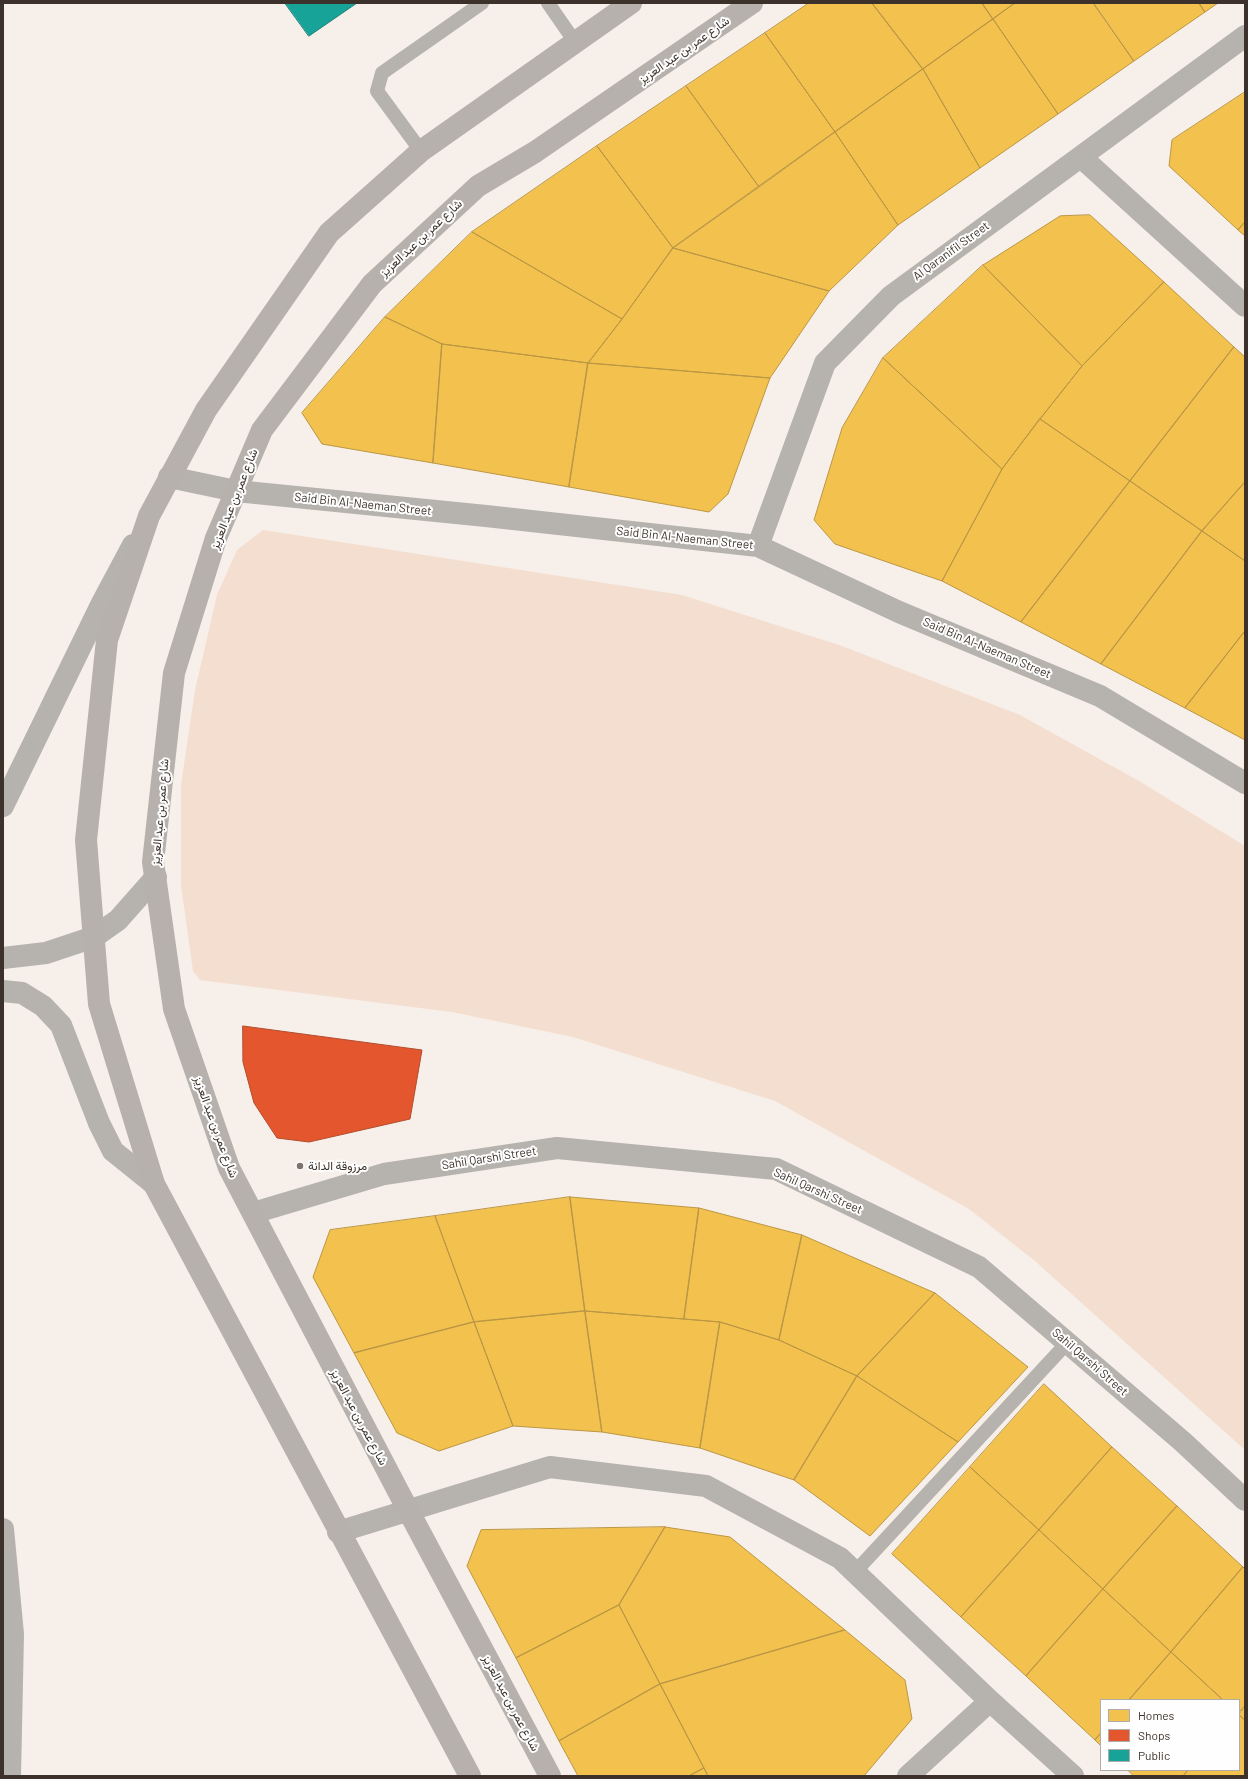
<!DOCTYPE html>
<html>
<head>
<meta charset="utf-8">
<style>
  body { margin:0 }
  #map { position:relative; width:1248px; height:1779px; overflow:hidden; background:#f7efe9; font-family:Barlow,sans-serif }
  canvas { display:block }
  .frame { position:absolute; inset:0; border:4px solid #3c322b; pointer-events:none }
  .legend { position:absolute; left:1100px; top:1699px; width:140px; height:72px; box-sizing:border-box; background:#fefefe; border:1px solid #b0acaa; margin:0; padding:5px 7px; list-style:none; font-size:12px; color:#3c322b }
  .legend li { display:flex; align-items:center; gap:8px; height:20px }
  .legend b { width:20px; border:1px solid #b0acaa }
</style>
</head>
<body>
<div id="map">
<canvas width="1248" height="1779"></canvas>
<div class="frame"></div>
<ul class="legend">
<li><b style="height:11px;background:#f2c14e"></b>Homes</li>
<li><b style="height:11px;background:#e4572e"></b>Shops</li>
<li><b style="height:11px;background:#17a398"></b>Public</li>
</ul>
</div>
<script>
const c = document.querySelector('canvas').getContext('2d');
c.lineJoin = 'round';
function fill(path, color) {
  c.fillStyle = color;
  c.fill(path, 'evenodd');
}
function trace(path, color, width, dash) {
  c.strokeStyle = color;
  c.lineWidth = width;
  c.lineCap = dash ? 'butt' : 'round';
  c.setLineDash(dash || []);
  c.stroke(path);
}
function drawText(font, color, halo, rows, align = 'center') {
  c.font = font + ' Barlow,Vazirmatn,sans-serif';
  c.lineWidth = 4;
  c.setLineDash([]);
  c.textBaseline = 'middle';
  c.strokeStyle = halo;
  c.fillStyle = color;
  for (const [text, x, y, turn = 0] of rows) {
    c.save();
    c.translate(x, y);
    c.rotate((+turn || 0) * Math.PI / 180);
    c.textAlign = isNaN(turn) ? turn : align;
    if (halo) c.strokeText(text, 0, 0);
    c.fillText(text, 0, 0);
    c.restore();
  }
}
fill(new Path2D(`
  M 263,530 L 682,595 L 842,646 L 1020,715 L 1139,781 L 1245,846 L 1245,1450 L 1035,1261 L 969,1209 L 775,1101 L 573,1037 L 452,1012 L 200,980 L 193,971 L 181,885 L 181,785 L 195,690 L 217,595 L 237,550 Z`), '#f4decf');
const homes = new Path2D(`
  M 809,3 L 872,3 L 923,69 L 835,132 L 765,33 Z
  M 872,3 L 982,3 L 993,19 L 923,69 Z
  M 982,3 L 1015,3 L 993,19 Z
  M 1015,3 L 1093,3 L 1134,61 L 1058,114 L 993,19 Z
  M 1094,3 L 1199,3 L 1205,12 L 1134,61 Z
  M 1199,3 L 1218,3 L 1205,12 Z
  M 993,19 L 1058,114 L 980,168 L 923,69 Z
  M 765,33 L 835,132 L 759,187 L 686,86 Z
  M 923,69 L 980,168 L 898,225 L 835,132 Z
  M 686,86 L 759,187 L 673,248 L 597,146 Z
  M 1245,92 L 1245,222 L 1238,230 L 1169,166 L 1172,140 Z
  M 835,132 L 898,225 L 829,291 L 673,248 Z
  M 597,146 L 673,248 L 622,319 L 472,232 Z
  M 1090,215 L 1164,282 L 1082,366 L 983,265 L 1060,216 Z
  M 1245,222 L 1245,236 L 1238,230 Z
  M 472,232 L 622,319 L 588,363 L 442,344 L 385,317 Z
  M 673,248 L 829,291 L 770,378 L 588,363 L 622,319 Z
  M 983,265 L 1082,366 L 1040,419 L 1002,469 L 883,358 Z
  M 1164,282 L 1234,347 L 1130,481 L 1040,419 L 1082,366 Z
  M 385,317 L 442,344 L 433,463 L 322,444 L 302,413 Z
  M 442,344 L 588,363 L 569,487 L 433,463 Z
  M 1234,347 L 1245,357 L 1245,482 L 1202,531 L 1130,481 Z
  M 883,358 L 1002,469 L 942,581 L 835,544 L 814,520 L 842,428 Z
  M 588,363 L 770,378 L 728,494 L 709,512 L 569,487 Z
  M 1040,419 L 1130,481 L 1021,622 L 942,581 L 1002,469 Z
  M 1130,481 L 1202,531 L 1101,664 L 1021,622 Z
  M 1245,482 L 1245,561 L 1202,531 Z
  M 1202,531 L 1245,561 L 1245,631 L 1185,708 L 1101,664 Z
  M 1245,631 L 1245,740 L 1185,708 Z
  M 570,1197 L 585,1311 L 474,1322 L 435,1216 Z
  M 570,1197 L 699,1208 L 684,1319 L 585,1311 Z
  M 699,1208 L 802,1235 L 779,1340 L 720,1322 L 684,1319 Z
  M 435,1216 L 474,1322 L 354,1353 L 313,1277 L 330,1230 Z
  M 802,1235 L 935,1293 L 857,1376 L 779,1340 Z
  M 935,1293 L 1028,1367 L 958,1442 L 857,1376 Z
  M 585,1311 L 602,1432 L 513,1426 L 474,1322 Z
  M 585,1311 L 720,1322 L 700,1448 L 602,1432 Z
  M 474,1322 L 513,1426 L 439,1451 L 397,1433 L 354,1353 Z
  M 720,1322 L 779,1340 L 857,1376 L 794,1480 L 700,1448 Z
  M 857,1376 L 958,1442 L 870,1536 L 794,1480 Z
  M 1044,1384 L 1112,1447 L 1039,1530 L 970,1467 Z
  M 1112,1447 L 1177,1506 L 1103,1589 L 1039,1530 Z
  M 970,1467 L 1039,1530 L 961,1617 L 892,1554 Z
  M 1177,1506 L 1243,1567 L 1171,1652 L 1103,1589 Z
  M 665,1527 L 619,1605 L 516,1658 L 467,1566 L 481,1530 Z
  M 665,1527 L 730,1537 L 845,1630 L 660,1684 L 619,1605 Z
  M 1039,1530 L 1103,1589 L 1026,1676 L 961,1617 Z
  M 1243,1567 L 1245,1569 L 1245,1706 L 1239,1712 L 1239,1700 L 1223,1700 L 1171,1652 Z
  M 1103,1589 L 1171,1652 L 1129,1700 L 1101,1700 L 1101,1733 L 1095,1740 L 1026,1676 Z
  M 619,1605 L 660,1684 L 559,1741 L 516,1658 Z
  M 845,1630 L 905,1680 L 912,1719 L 864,1776 L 708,1776 L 660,1684 Z
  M 1171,1652 L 1223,1700 L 1129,1700 Z
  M 660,1684 L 704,1768 L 689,1776 L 578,1776 L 559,1741 Z
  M 1245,1706 L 1245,1720 L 1239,1715 Z
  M 1239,1715 L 1245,1720 L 1245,1776 L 1183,1776 L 1188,1770 L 1239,1770 Z
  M 1101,1733 L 1101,1746 L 1095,1740 Z
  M 704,1768 L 708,1776 L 689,1776 Z
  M 1128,1770 L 1188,1770 L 1183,1776 L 1134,1776 Z`);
fill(homes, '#f2c14e');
trace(homes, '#bb9644', 1);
const shops = new Path2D(`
  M 243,1026 L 422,1050 L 410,1119 L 309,1142 L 277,1138 L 254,1103 L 243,1062 Z`);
fill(shops, '#e4572e');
trace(shops, '#b24c2d', 1);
const public = new Path2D(`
  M 285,3 L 357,3 L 309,36 Z`);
fill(public, '#17a398');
trace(public, '#228177', 1);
trace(new Path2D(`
  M 548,3 L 575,42
  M 421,151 L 377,91 L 382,73 L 482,3
  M 855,1572 L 1067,1343`), '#b6b2ae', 14);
trace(new Path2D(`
  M 1081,157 L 1245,306
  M 169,477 L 236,491 L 486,516 L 758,546 L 899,612 L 1100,696 L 1245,783
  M 758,546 L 825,363 L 891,296 L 1245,36
  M 3,806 L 101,605 L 133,545
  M 3,958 L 46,953 L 94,937 L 118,920 L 156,877
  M 3,991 L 22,993 L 43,1006 L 61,1025 L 99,1123 L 113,1151 L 154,1184
  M 253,1213 L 384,1174 L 557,1148 L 776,1169 L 979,1267 L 1183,1442 L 1245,1500
  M 3,1529 L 13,1634 L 10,1776
  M 338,1532 L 550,1467 L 706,1486 L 840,1558 L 990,1701 L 1073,1776
  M 908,1776 L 990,1701`), '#b6b2ae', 22);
trace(new Path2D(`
  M 470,1776 L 154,1184 L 99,1004 L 86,840 L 107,640 L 149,516 L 206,410 L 329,233 L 421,151 L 631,3
  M 550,1776 L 408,1510 L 229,1168 L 174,1009 L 153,862 L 174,673 L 216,538 L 262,430 L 372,284 L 478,186 L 535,152 L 752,3`), '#b6b1ad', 22);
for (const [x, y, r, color] of [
  [300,1166,4,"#7d746e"]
]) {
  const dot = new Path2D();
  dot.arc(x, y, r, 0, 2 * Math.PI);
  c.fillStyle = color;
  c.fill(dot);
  trace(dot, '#fefefe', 1.5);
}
drawText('12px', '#3c322b', '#fefefe', [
  ["شارع عمر بن عبد العزيز",684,50,-35],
  ["شارع عمر بن عبد العزيز",421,238,-43],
  ["Al Qaranifil Street",951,251,-36],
  ["شارع عمر بن عبد العزيز",234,499,-68],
  ["Said Bin Al-Naeman Street",363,504,6],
  ["Said Bin Al-Naeman Street",685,538,6],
  ["Said Bin Al-Naeman Street",987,648,23],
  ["شارع عمر بن عبد العزيز",160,812,-85],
  ["شارع عمر بن عبد العزيز",216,1127,70],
  ["Sahil Qarshi Street",489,1158,-9],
  ["Sahil Qarshi Street",818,1191,24],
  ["Sahil Qarshi Street",1090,1362,41],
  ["شارع عمر بن عبد العزيز",359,1417,62],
  ["شارع عمر بن عبد العزيز",511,1703,62]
]);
drawText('12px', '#3c322b', '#fefefe', [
  ["مرزوقة الدانة",308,1166]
], 'left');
</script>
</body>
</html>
